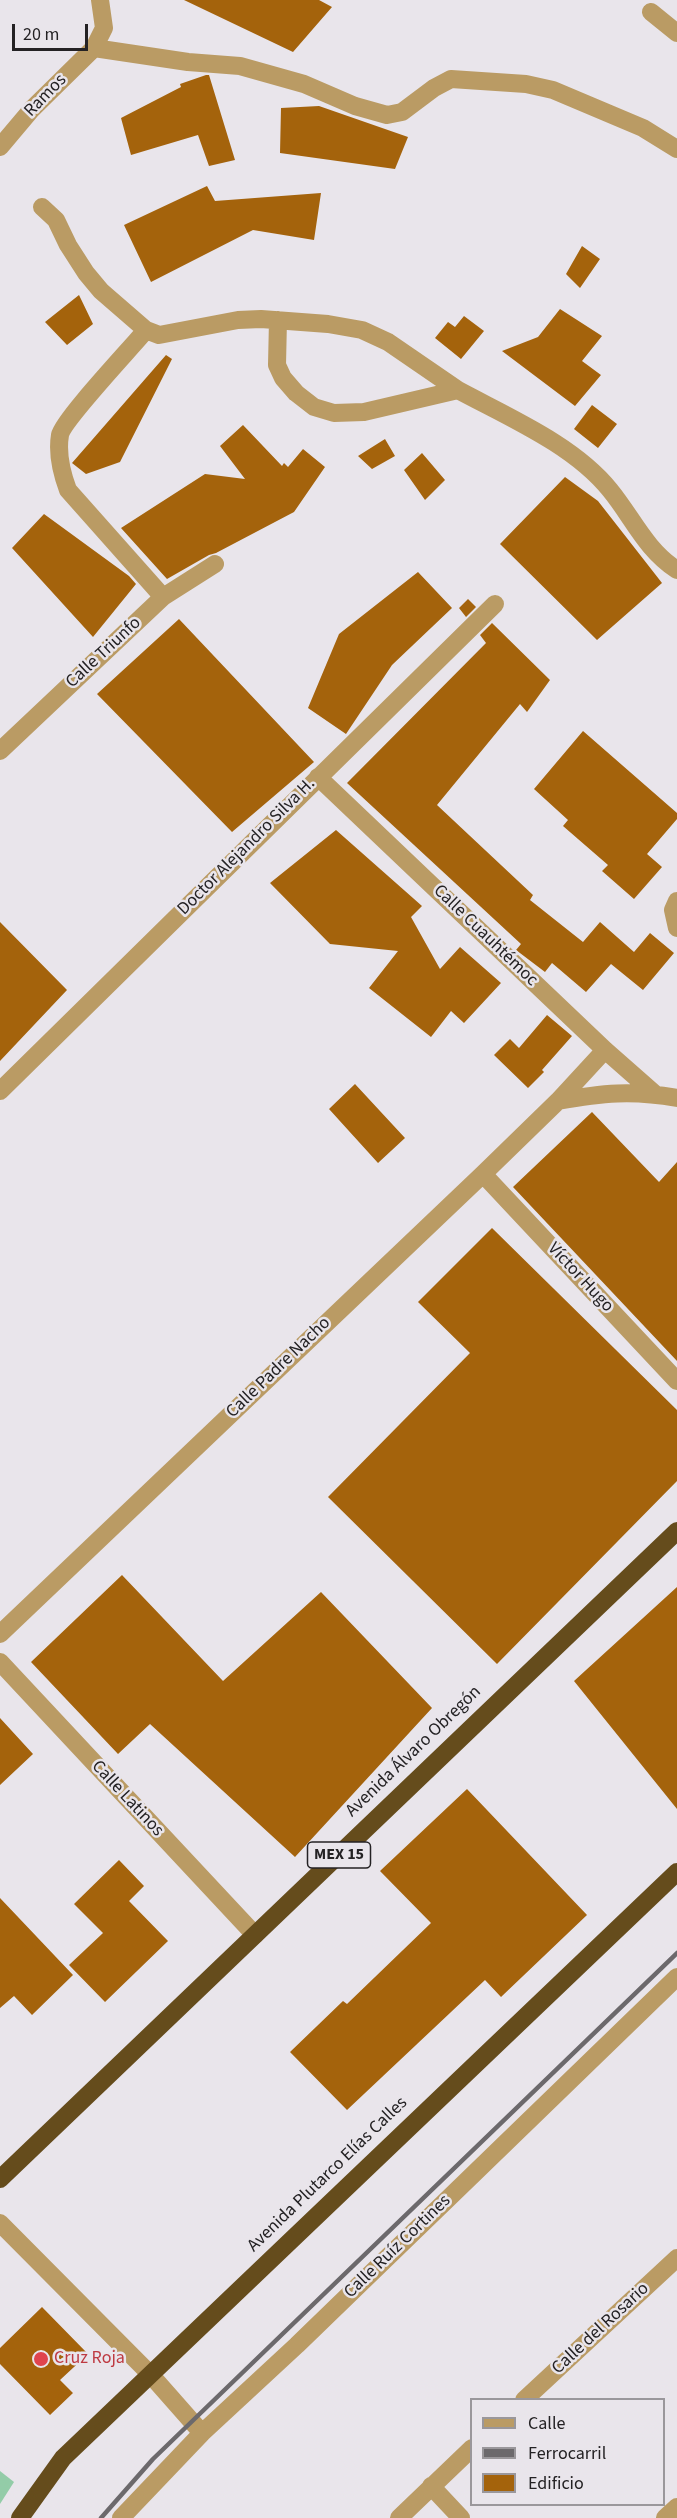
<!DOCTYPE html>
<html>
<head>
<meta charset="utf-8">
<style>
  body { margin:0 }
  #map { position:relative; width:677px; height:2518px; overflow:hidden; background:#e9e5eb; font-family:"Source Sans 3",sans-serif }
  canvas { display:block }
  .legend { position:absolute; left:470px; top:2398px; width:195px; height:108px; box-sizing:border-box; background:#e9e5eb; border:2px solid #9a979b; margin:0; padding:8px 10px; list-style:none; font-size:18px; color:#242224 }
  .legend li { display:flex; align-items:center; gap:12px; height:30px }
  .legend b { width:30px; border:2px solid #9a979b }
  .scale { position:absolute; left:12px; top:24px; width:76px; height:27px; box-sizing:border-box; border:3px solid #242224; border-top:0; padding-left:8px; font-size:18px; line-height:21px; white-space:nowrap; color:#242224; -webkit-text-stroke:4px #e9e5eb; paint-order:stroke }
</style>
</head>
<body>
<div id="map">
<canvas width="677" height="2518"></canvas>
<ul class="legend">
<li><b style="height:8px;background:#ba9b64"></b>Calle</li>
<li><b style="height:8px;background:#6c696c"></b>Ferrocarril</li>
<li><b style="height:16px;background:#a4630c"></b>Edificio</li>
</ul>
<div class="scale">20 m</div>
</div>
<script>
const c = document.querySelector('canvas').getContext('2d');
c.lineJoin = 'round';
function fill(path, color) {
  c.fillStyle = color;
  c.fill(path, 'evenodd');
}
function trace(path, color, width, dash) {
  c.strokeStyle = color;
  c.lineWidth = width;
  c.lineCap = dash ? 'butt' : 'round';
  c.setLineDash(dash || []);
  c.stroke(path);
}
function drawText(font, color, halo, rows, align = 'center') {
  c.font = font + ' "Source Sans 3",sans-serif';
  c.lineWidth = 5;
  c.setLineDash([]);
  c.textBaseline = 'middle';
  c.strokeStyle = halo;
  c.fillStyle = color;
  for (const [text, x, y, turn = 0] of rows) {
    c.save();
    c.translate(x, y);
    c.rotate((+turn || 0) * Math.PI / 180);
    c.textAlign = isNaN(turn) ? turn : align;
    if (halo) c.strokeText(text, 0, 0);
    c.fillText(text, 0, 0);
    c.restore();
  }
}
fill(new Path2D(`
  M 0,2471 L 14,2482 L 0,2504 Z`), '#93cca8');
fill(new Path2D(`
  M 184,0 L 319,0 L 332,7 L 293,52 Z
  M 206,75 L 209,75 L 235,160 L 209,166 L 198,135 L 131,155 L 121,118 L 181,87 L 180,84 Z
  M 319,106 L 408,137 L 395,169 L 280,153 L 281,108 Z
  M 207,186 L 215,201 L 321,193 L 314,240 L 253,230 L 151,282 L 124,225 Z
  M 582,246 L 600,259 L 580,288 L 566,274 Z
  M 79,295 L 93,324 L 67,345 L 45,322 Z
  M 560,309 L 602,336 L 582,361 L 601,375 L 575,406 L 502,351 L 538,337 Z
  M 464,316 L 484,331 L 461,359 L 435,338 L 448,322 L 455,327 Z
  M 166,355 L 172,359 L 120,462 L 86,474 L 72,463 Z
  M 592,405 L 617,424 L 598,448 L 574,429 Z
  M 243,425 L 282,466 L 284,463 L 288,467 L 303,449 L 325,467 L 294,512 L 216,553 L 209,555 L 167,579 L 121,528 L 205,474 L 245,479 L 220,446 Z
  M 385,439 L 395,456 L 372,469 L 358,456 Z
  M 422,453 L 445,480 L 425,500 L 404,470 Z
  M 565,477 L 598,501 L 662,583 L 597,640 L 500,544 Z
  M 44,514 L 129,576 L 136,584 L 93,637 L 12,548 Z
  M 418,572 L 452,608 L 392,665 L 346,734 L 308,708 L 339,634 Z
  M 468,599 L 476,607 L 466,617 L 459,608 Z
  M 179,619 L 314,762 L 232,832 L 97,694 Z
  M 492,623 L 550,680 L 527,712 L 520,704 L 437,805 L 533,895 L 530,900 L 583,942 L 600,922 L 634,952 L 650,933 L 674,953 L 643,990 L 611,964 L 586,992 L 552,963 L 545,972 L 516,950 L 521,944 L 347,783 L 486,643 L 480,635 Z
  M 583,731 L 677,813 L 677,819 L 647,854 L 662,867 L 634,899 L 602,871 L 608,865 L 563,826 L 568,820 L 534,789 Z
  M 336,830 L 422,906 L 411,917 L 440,969 L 460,947 L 501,983 L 464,1023 L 451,1011 L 431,1037 L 369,988 L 398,951 L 330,944 L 270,883 Z
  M 0,922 L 67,990 L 0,1061 Z
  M 547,1015 L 572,1036 L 542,1070 L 544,1072 L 528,1088 L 494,1055 L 510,1039 L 519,1048 Z
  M 355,1084 L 405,1138 L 378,1163 L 329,1109 Z
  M 592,1112 L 659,1182 L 677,1162 L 677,1361 L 513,1187 Z
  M 492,1228 L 677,1410 L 677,1481 L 497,1664 L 328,1497 L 470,1353 L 418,1302 Z
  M 122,1575 L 223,1681 L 321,1592 L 432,1708 L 295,1857 L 150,1724 L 118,1754 L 31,1662 Z
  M 677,1587 L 677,1809 L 574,1681 Z
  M 0,1718 L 33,1754 L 0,1785 Z
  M 467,1789 L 587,1915 L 501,1997 L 485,1980 L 347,2110 L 290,2052 L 343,2001 L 347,2004 L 431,1923 L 380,1871 Z
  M 119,1860 L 144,1886 L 129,1901 L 168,1941 L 105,2002 L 69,1965 L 103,1933 L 74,1904 Z
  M 0,1898 L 73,1975 L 32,2015 L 14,1996 L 0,2008 Z
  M 42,2307 L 88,2354 L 60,2380 L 73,2393 L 50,2415 L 0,2364 L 0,2348 Z`), '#a4630c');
trace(new Path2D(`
  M 651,12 L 677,33
  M 94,48 L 188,62 L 240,66 L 304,84 L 355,106 L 387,115 L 402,112 L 434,88 L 451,79 L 526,84 L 553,90 L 643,128 L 677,149
  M 0,147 L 32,109 L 94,48 L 104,28 L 100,0
  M 42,207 L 56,220 L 68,245 L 86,273 L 101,291 L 146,330 L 159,335 L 238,320 L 261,319 L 328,324 L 362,330 L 388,342 L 458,390
  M 278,320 L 277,365 L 283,378 L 296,393 L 314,407 L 334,413 L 364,412 L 458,390 C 508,417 574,445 610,490 C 633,518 645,549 677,570
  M 146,330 C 132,347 63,420 60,435 C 57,453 62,474 68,490 L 163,597
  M 0,751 L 163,597 L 215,564
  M 318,777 L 605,1050 L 655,1094
  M 677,901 L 673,910 L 677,928
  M 0,1091 L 495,604
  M 558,1101 C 602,1093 632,1090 677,1098
  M 483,1174 L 677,1381
  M 0,1634 L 483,1174 L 558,1101 L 605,1050
  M 0,1662 L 255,1935
  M 0,2223 L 150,2374 L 202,2433
  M 524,2400 L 677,2258
  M 431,2486 L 461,2518
  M 121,2518 L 202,2433 L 297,2345 L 677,1977
  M 399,2518 L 472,2448
  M 665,2518 L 677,2507`), '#ba9b64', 18);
trace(new Path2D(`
  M 0,2179 L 677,1531
  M 20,2518 L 63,2458 L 677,1872`), '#654c1c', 18);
trace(new Path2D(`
  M 101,2518 L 153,2459 L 677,1953`), '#6c696c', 4.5);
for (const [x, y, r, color] of [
  [41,2359,8,"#e0444e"]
]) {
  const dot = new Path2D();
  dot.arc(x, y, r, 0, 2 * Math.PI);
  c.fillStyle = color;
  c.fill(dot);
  trace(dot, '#e9e5eb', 2);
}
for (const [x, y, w] of [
  [339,1855,63]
]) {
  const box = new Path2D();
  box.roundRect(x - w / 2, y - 13, w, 26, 4.5);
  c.fillStyle = '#e9e5eb';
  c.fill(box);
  trace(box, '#242224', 1.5);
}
drawText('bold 16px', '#242224', null, [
  ["MEX 15",339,1855]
]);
drawText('18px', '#242224', '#e9e5eb', [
  ["Ramos",46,96,-46],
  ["Calle Triunfo",104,653,-43],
  ["Doctor Alejandro Silva H.",247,847,-45],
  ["Calle Cuauhtémoc",485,936,44],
  ["Víctor Hugo",580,1278,47],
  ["Calle Padre Nacho",279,1368,-44],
  ["Avenida Álvaro Obregón",414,1752,-44],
  ["Calle Latinos",127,1799,47],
  ["Avenida Plutarco Elías Calles",328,2175,-44],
  ["Calle Ruíz Cortines",398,2247,-44],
  ["Calle del Rosario",601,2329,-43]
]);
drawText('18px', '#be3a42', '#e9e5eb', [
  ["Cruz Roja",54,2359]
], 'left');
</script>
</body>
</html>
